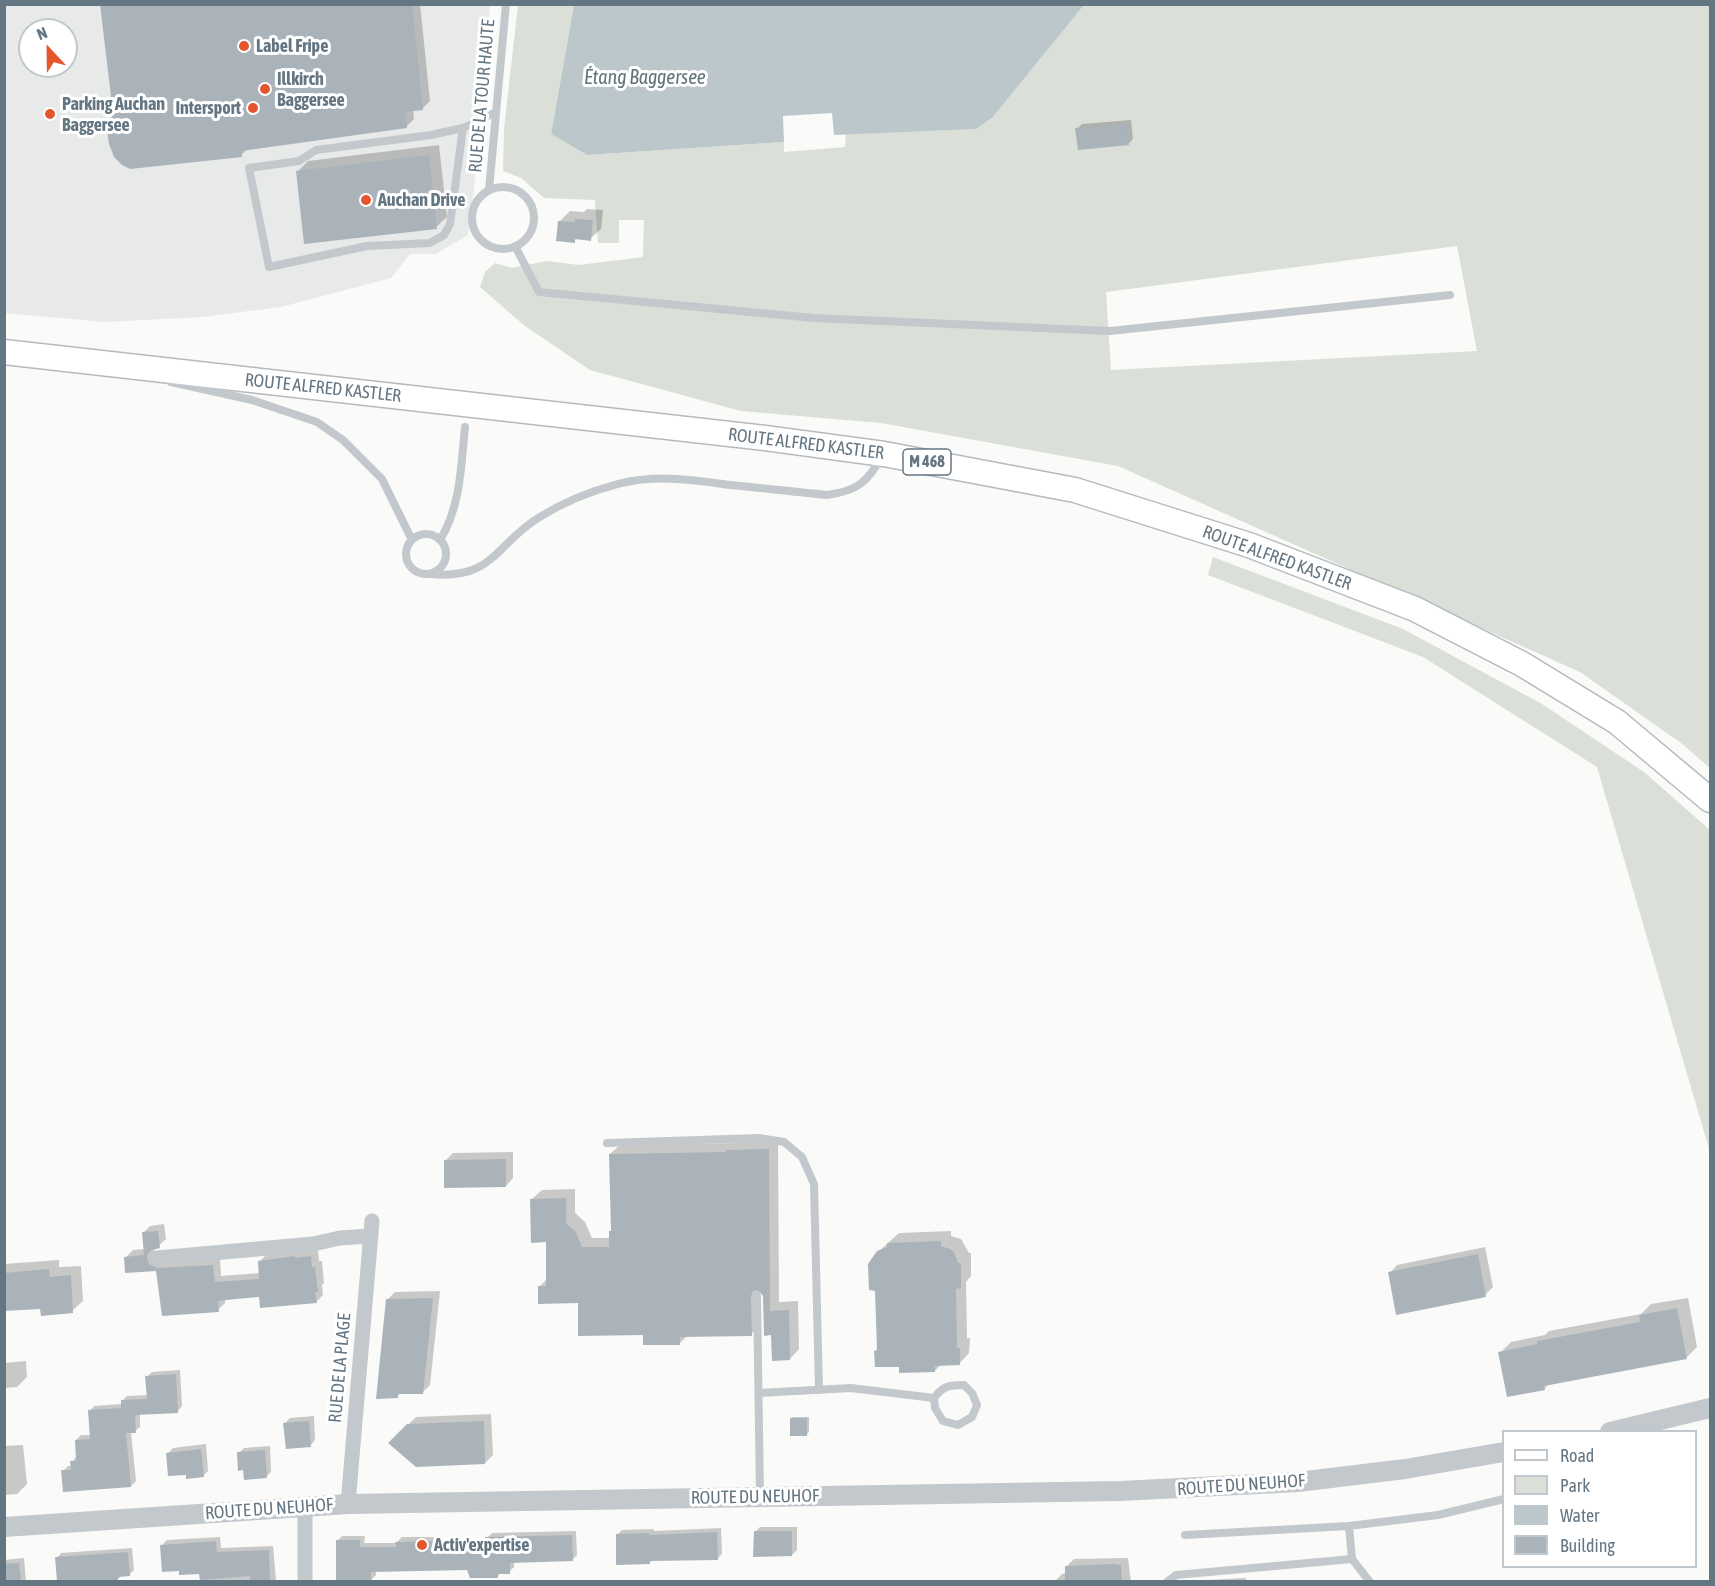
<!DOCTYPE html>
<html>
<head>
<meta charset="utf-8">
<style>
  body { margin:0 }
  #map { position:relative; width:1715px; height:1586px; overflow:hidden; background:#fafaf8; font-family:"Asap Condensed",sans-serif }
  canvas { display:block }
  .frame { position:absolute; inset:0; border:6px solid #657683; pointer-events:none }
  .legend { position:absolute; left:1502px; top:1430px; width:195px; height:138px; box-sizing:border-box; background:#fff; border:2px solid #c1c8cd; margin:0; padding:8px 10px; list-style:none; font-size:18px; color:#657683 }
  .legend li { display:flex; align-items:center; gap:12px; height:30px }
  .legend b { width:30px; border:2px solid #c1c8cd }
  .north { position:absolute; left:18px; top:18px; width:60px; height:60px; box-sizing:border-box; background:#fff; border:2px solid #c1c8cd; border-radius:50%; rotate:338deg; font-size:16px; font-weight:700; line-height:24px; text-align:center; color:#657683 }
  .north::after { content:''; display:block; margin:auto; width:21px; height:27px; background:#e4572e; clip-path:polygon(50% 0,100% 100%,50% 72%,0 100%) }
</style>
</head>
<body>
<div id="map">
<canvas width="1715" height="1586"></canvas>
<div class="frame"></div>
<ul class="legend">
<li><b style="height:8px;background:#fff"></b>Road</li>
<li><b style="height:16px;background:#dadfd7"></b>Park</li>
<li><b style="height:16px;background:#bbc7cb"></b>Water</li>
<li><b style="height:16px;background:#aab3b9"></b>Building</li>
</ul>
<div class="north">N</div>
</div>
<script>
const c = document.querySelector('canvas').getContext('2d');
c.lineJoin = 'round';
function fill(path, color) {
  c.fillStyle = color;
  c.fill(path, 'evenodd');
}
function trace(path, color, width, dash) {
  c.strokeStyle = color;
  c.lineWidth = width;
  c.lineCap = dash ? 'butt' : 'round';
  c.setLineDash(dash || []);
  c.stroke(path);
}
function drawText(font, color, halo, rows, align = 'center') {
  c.font = font + ' "Asap Condensed",sans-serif';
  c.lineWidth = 6;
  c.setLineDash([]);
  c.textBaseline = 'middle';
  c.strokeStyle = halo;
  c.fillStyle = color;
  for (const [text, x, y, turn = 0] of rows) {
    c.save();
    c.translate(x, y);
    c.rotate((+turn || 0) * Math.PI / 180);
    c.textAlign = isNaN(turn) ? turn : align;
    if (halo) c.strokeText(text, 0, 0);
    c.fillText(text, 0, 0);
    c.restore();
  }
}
fill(new Path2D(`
  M 4,5 L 490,5 L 483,84 L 481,129 L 468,235 L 436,254 L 410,254 L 391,278 L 281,307 L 202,317 L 105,322 L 5,313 ZM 30,30 L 66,30 L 66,66 L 30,66 Z`), '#e8e9e9');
fill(new Path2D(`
  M 518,5 L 574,5 L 551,134 L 587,155 L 784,142 L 784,152 L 845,147 L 846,134 L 976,129 L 992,118 L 1084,5 L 1710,5 L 1710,768 L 1681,743 L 1580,672 L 1118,466 L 881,423 L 741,411 L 590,370 L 525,326 L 480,287 L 485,272 L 495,263 L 512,268 L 546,261 L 579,265 L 643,257 L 644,220 L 619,220 L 619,243 L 598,243 L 595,200 L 544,198 L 521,178 L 503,171 L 504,129 ZM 1457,246 L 1477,351 L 1111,370 L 1106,292 Z
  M 1213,557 L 1403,629 L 1542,704 L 1644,772 L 1710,830 L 1710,1152 L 1597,767 L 1423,657 L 1208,575 Z`), '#dadfd7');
fill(new Path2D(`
  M 574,5 L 574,4 L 1084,5 L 992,118 L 976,129 L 834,135 L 832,113 L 783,116 L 784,142 L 587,155 L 551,134 Z`), '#bbc7cb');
fill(new Path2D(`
  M 101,4 L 420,4 L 430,101 L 422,109 L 413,109 L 414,119 L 406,127 L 248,149 L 241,155 Z
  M 1131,120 L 1133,139 L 1128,144 L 1077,129 L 1082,124 Z
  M 439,145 L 447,217 L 436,227 L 297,172 L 308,161 Z
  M 587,209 L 603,210 L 601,229 L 590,239 L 577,238 L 574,241 L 560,221 L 570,211 L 584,212 Z
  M 778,1140 L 779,1302 L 798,1301 L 799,1349 L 790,1359 L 773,1334 L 764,1295 L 760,1291 L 761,1325 L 751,1334 L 688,1335 L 679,1344 L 540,1286 L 548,1278 L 548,1241 L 532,1199 L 542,1190 L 575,1189 L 575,1213 L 585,1222 L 592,1238 L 610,1238 L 612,1230 L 610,1154 L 620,1145 L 736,1143 L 738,1141 Z
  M 513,1152 L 513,1178 L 506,1186 L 445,1161 L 453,1153 Z
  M 164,1224 L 166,1239 L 154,1250 L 160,1260 L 220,1258 L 221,1276 L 260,1273 L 259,1262 L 266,1255 L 318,1250 L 319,1261 L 322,1261 L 324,1283 L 322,1285 L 323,1295 L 316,1302 L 260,1296 L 225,1299 L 225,1303 L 218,1310 L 157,1269 L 126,1257 L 133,1250 L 145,1249 L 143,1233 L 150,1226 Z
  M 951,1231 L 951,1236 L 961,1239 L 969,1253 L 971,1253 L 971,1276 L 966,1282 L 967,1338 L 970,1338 L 969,1353 L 959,1364 L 941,1364 L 935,1371 L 900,1365 L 876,1351 L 878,1348 L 878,1252 L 899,1233 Z
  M 1485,1247 L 1493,1287 L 1485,1295 L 1390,1273 L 1397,1265 Z
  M 59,1260 L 59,1267 L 81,1266 L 83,1301 L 72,1311 L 42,1307 L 4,1310 L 4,1264 Z
  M 440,1291 L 430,1385 L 422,1393 L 401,1393 L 397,1396 L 387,1300 L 395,1292 Z
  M 1688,1298 L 1697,1347 L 1687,1357 L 1550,1383 L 1544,1389 L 1500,1353 L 1511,1342 L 1545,1335 L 1549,1331 L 1641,1314 L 1651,1304 Z
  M 26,1361 L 27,1377 L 17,1387 L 4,1388 L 4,1363 Z
  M 180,1370 L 182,1406 L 178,1411 L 140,1414 L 140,1427 L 135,1431 L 131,1432 L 136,1481 L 131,1486 L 63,1471 L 68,1466 L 72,1466 L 72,1462 L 77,1456 L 76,1440 L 81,1435 L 91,1435 L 90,1411 L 94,1406 L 122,1404 L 122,1401 L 127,1396 L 148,1395 L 147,1377 L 152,1372 Z
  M 491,1414 L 493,1455 L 485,1463 L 390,1443 L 416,1417 Z
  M 314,1416 L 315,1440 L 311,1445 L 285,1423 L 290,1418 Z
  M 793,1417 L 809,1417 L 809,1432 L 807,1434 L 791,1419 Z
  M 206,1444 L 208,1471 L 203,1476 L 187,1474 L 168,1453 L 173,1448 Z
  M 23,1445 L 27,1484 L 17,1494 L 4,1495 L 4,1446 Z
  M 270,1446 L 271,1472 L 266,1477 L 239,1453 L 244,1448 Z
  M 760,1527 L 797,1527 L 797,1550 L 792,1555 L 755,1532 Z
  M 721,1528 L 722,1554 L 717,1559 L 652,1560 L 649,1563 L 617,1535 L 622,1530 L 654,1529 L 654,1531 Z
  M 576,1531 L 577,1555 L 572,1560 L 514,1562 L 514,1567 L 509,1572 L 501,1572 L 498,1576 L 468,1568 L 448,1548 L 453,1543 L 486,1543 L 487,1538 L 492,1533 Z
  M 342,1536 L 365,1536 L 364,1543 L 396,1543 L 402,1537 L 438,1537 L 439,1564 L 376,1570 L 376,1575 L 371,1580 L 338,1582 L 337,1541 Z
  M 220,1537 L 221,1548 L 273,1546 L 276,1580 L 202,1582 L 201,1572 L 180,1569 L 162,1545 L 167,1540 Z
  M 132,1548 L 134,1570 L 129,1575 L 122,1575 L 117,1580 L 59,1582 L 57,1558 L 61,1553 Z
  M 24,1558 L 26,1582 L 4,1582 L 4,1560 Z
  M 1128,1558 L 1131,1582 L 1054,1582 L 1062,1574 L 1066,1573 L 1066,1567 L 1074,1559 Z
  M 1246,1578 L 1246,1582 L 1190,1582 L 1190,1581 Z`), '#0003');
fill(new Path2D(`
  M 100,4 L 412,4 L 423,110 L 405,112 L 407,128 L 241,151 L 242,157 L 130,169 L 122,165 L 114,157 L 109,144 L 107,129 L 113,113 Z
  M 1127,124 L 1129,145 L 1078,150 L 1075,128 Z
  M 429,155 L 437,229 L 304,244 L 296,171 Z
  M 575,219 L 593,220 L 591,241 L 575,239 L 575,243 L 556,241 L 558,221 L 575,222 Z
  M 769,1149 L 770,1311 L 789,1310 L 790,1360 L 772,1361 L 771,1335 L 764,1336 L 763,1296 L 758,1290 L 753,1291 L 751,1296 L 752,1336 L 680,1337 L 680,1345 L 643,1345 L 643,1335 L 578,1336 L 578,1303 L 538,1304 L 538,1286 L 546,1286 L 546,1242 L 531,1243 L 530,1199 L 566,1198 L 566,1223 L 576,1232 L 582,1247 L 609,1247 L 609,1231 L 611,1231 L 609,1154 L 726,1152 L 726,1150 Z
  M 506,1159 L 506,1187 L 444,1188 L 444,1160 Z
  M 158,1231 L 160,1248 L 152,1250 L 148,1253 L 147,1258 L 149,1264 L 158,1268 L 213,1265 L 215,1282 L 259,1279 L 258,1261 L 295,1256 L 295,1258 L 311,1256 L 312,1267 L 315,1267 L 318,1292 L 315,1292 L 317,1303 L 260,1308 L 259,1297 L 236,1299 L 218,1301 L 219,1312 L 162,1316 L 156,1271 L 125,1273 L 124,1257 L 144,1255 L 142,1232 Z
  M 941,1241 L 941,1246 L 950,1249 L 954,1252 L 958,1263 L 961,1263 L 961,1288 L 956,1289 L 957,1348 L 960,1348 L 960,1365 L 935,1366 L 935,1372 L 899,1373 L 899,1367 L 875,1367 L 874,1351 L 877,1350 L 875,1291 L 869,1290 L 868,1264 L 877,1251 L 887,1247 L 887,1243 Z
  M 1478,1254 L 1486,1297 L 1396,1315 L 1388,1272 Z
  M 49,1269 L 50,1277 L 71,1275 L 73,1313 L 41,1316 L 40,1309 L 4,1311 L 4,1273 Z
  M 433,1298 L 423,1394 L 398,1394 L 398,1398 L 376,1399 L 386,1299 Z
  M 1677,1308 L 1687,1359 L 1544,1386 L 1545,1390 L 1507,1397 L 1498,1352 L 1537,1344 L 1537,1341 L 1640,1322 L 1639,1315 Z
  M 176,1374 L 178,1413 L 135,1415 L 136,1433 L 126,1433 L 131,1487 L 63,1492 L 61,1470 L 71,1470 L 70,1461 L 76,1461 L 75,1440 L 90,1439 L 88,1410 L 121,1408 L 121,1400 L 147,1399 L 145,1376 Z
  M 790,1418 L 807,1418 L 807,1436 L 790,1436 Z
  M 309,1421 L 311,1447 L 286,1449 L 283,1423 Z
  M 484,1421 L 485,1464 L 416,1467 L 388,1443 L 407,1424 Z
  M 201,1449 L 204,1477 L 186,1479 L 186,1475 L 168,1476 L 166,1453 Z
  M 265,1450 L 267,1478 L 244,1480 L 243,1470 L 238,1471 L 237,1452 Z
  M 754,1531 L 792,1531 L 792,1556 L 753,1557 Z
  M 717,1532 L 718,1560 L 650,1561 L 650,1564 L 616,1565 L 616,1534 L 649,1533 L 649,1535 Z
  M 572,1535 L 573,1561 L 510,1563 L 510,1574 L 498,1574 L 498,1578 L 470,1578 L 467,1570 L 371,1572 L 371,1581 L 336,1581 L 336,1540 L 360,1540 L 360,1547 L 396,1547 L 395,1542 L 441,1541 L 441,1547 L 485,1547 L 485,1537 Z
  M 216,1541 L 217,1552 L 269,1550 L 270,1581 L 250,1581 L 250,1576 L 200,1580 L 199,1574 L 179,1575 L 179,1571 L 162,1572 L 160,1545 Z
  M 128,1552 L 130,1576 L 118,1577 L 118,1581 L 57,1581 L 55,1557 Z
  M 19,1563 L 21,1581 L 4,1581 L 4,1564 Z
  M 1114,1564 L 1121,1565 L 1122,1581 L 1065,1581 L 1065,1566 Z`), '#aab3b9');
const primary = new Path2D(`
  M 4,352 L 765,438 L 884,454 L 1075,490 L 1249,545 L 1415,609 L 1522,664 L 1617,722 L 1710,800`);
trace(primary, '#b5babe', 27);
trace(new Path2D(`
  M 463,128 L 450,224 L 444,235 L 430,243 L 367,246 L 269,267 L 249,168 L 299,161 L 316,150 L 431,135 L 463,128 L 496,112
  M472 218a31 31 0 1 1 62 0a31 31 0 1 1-62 0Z
  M 489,190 L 506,4
  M 515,246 L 539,292 L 814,318 L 1110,331 L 1450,295
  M 171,382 L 252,400 L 317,422 L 343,440 L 382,479 L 412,540
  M406 554a20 20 0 1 1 40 0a20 20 0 1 1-40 0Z
  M 440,540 C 461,506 461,465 465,427
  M 430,574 C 493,580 494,546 538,518 C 562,503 591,491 618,484 C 657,474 693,480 731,485 C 763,488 795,492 827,495 C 857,491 867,483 882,456
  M 607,1143 L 759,1138 L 784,1142 L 802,1157 L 814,1184 L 819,1390
  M 757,1296 L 760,1495
  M 759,1393 L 851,1388 L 934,1398 L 935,1408 L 943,1421 L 958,1425 L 972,1417 L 977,1405 L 972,1393 L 964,1385 C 949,1385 943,1386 934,1398
  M 1185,1535 L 1349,1526
  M 1167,1582 L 1176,1575 L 1352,1559
  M 1370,1582 L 1352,1559 L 1349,1526 L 1438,1515 L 1504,1499`), '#c3c8cc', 8);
trace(new Path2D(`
  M 157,1258 L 313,1244 L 340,1238 L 371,1236
  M 348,1504 L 372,1221
  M 305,1507 L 305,1582`), '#c3c8cc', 15);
trace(new Path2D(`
  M 1610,1432 L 1710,1408
  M 4,1527 L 348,1504 L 1120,1491 L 1298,1482 L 1405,1469 L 1504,1452`), '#c3c8cc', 20);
trace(primary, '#fff', 24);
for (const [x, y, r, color] of [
  [244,46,6,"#e4572e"],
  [265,89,6,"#e4572e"],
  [253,108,6,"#e4572e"],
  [50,114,6,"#e4572e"],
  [366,200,6,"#e4572e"],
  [422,1545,6,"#e4572e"]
]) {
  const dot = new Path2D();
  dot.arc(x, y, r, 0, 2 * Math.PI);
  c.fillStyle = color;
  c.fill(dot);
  trace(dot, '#fff', 2);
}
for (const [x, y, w] of [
  [927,462,48]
]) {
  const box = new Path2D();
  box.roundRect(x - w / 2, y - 13, w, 26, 4.5);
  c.fillStyle = '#fff';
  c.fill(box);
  trace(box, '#657683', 1.5);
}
drawText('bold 16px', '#657683', null, [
  ["M 468",927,462]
]);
drawText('bold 18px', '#657683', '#fff', [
  ["Label Fripe",256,46],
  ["Illkirch",277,79],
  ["Baggersee",277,100],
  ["Parking Auchan",62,104],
  ["Baggersee",62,125],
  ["Intersport",241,108,"right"],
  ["Auchan Drive",378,200],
  ["Activ'expertise",434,1545]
], 'left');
drawText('18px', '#657683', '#fff', [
  ["RUE DE LA TOUR HAUTE",482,96,-85],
  ["ROUTE ALFRED KASTLER",323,388,6],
  ["ROUTE ALFRED KASTLER",806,444,7],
  ["ROUTE ALFRED KASTLER",1277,558,20],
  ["RUE DE LA PLAGE",340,1368,-85],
  ["ROUTE DU NEUHOF",1241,1485,-4],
  ["ROUTE DU NEUHOF",755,1497,-1],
  ["ROUTE DU NEUHOF",269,1509,-4]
]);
drawText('italic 20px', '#60757c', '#fff', [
  ["Étang Baggersee",645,78]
]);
</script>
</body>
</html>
